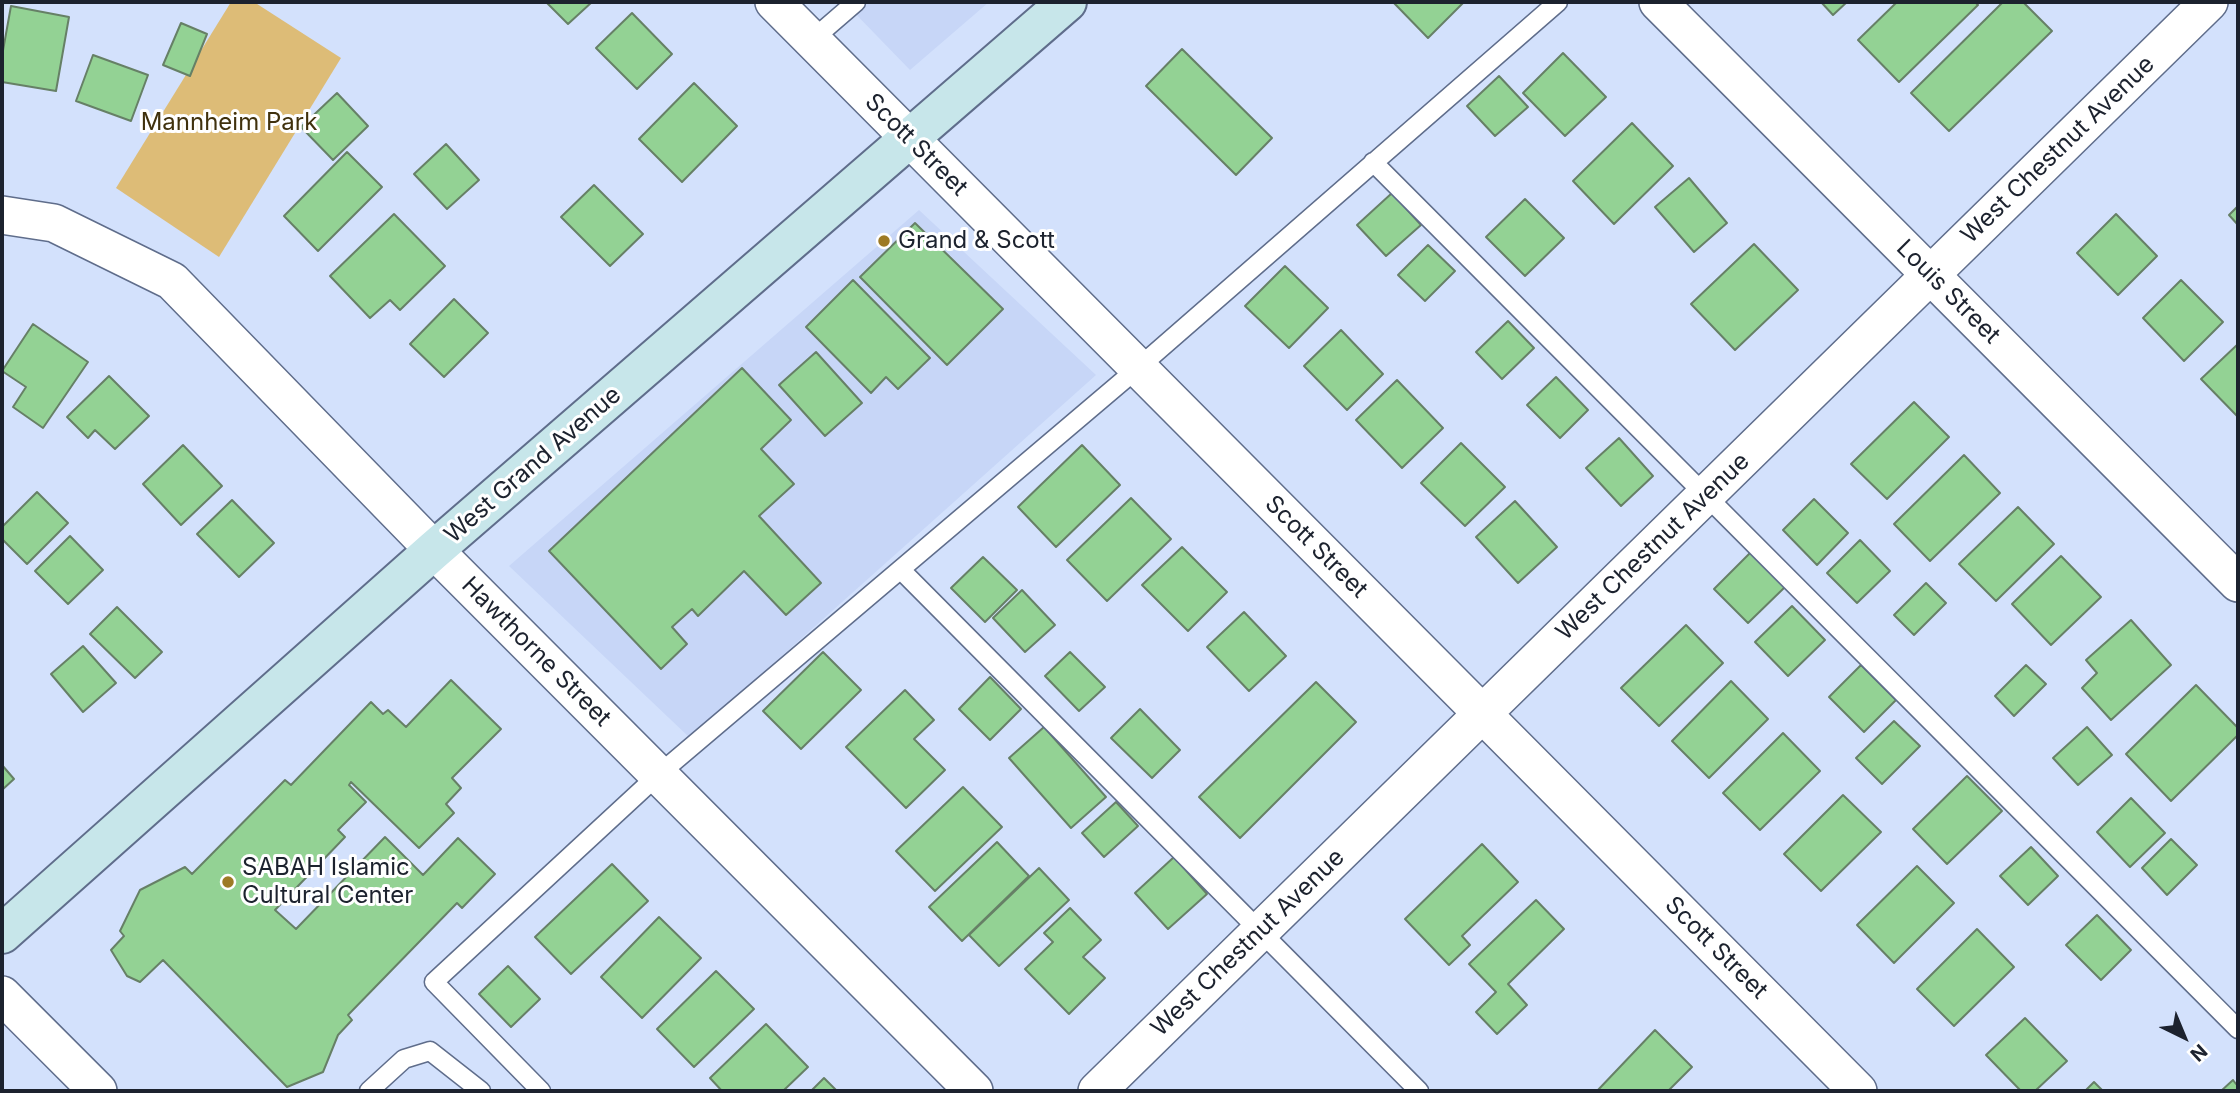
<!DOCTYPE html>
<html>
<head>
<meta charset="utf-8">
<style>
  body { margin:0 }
  #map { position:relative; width:2240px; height:1093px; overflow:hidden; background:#d3e1fc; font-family:Inter,sans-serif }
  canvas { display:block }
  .frame { position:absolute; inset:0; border:4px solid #1c222e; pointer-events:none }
  .north { position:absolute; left:2149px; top:1002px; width:70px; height:70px; -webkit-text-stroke:5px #fff; paint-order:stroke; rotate:137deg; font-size:19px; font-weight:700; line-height:28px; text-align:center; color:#1c222e }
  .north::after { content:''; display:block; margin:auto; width:24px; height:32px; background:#1c222e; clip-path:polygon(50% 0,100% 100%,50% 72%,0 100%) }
</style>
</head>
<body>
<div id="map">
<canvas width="2240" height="1093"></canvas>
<div class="frame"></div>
<div class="north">N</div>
</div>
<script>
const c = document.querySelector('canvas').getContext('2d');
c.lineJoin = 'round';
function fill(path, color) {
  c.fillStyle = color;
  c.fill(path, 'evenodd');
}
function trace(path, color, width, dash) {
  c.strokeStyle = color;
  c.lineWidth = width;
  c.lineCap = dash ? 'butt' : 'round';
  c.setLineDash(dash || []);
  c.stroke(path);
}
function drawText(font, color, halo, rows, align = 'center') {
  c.font = font + ' Inter,sans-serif';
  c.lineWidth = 6;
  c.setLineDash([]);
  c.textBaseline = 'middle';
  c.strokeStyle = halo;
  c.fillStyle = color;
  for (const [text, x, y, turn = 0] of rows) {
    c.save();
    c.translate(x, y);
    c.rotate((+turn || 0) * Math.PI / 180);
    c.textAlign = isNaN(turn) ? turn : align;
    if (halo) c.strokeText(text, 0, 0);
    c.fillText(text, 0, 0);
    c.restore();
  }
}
fill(new Path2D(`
  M 844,2 L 989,2 L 910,70 Z
  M 919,210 L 1096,375 L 690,738 L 509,566 Z`), '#c7d6f7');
fill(new Path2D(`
  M 231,2 L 254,2 L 341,58 L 219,257 L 116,188 Z`), '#ddbc77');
const building = new Path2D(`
  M 546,2 L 592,2 L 568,24 Z
  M 1393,2 L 1464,2 L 1428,38 Z
  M 1821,2 L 1847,2 L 1833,15 Z
  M 1897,2 L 1975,2 L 1978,5 L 1899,82 L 1858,40 Z
  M 2003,2 L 2023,2 L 2052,31 L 1949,131 L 1911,93 Z
  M 11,6 L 69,17 L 56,91 L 2,82 L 2,56 Z
  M 632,13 L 672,54 L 637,89 L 596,48 Z
  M 181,23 L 207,34 L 190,76 L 163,65 Z
  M 1182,49 L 1272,138 L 1236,175 L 1146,86 Z
  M 1563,53 L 1606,97 L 1565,136 L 1523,93 Z
  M 93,55 L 148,75 L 131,121 L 76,101 Z
  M 1499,76 L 1528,107 L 1495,136 L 1467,106 Z
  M 694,83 L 737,126 L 682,182 L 639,139 Z
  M 337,93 L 368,126 L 333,160 L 301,127 Z
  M 1632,123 L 1673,166 L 1614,224 L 1573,181 Z
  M 446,144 L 479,180 L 447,209 L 414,174 Z
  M 347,152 L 382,187 L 318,251 L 284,216 Z
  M 1689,178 L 1727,223 L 1694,252 L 1655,207 Z
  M 594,185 L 643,234 L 610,266 L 561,217 Z
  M 1392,193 L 1421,225 L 1386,256 L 1357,225 Z
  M 1525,199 L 1564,238 L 1525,276 L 1486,237 Z
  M 2238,206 L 2238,225 L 2229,215 Z
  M 394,214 L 445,266 L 400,310 L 390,300 L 370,318 L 330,276 Z
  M 2116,214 L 2157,256 L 2118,295 L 2077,253 Z
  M 915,223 L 1003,309 L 947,365 L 860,277 Z
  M 1754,244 L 1798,290 L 1735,350 L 1691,304 Z
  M 1428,245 L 1455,271 L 1425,301 L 1398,275 Z
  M 1285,266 L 1328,308 L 1289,348 L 1245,306 Z
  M 853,280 L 930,358 L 898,389 L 886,377 L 871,393 L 806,327 Z
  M 2181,280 L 2223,322 L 2184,361 L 2143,318 Z
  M 454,299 L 488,333 L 444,377 L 410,344 Z
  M 1508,321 L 1534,348 L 1502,379 L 1476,352 Z
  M 33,324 L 88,362 L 43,428 L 13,407 L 26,387 L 2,371 Z
  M 1341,330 L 1383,374 L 1347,410 L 1304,366 Z
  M 2238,344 L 2238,417 L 2201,379 Z
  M 816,352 L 862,403 L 825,436 L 779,385 Z
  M 742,368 L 791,420 L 761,449 L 794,484 L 759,516 L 821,583 L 786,615 L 744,571 L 698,616 L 692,609 L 672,627 L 687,644 L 661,669 L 549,551 Z
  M 109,376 L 149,416 L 115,449 L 95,430 L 88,438 L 67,417 Z
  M 1556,377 L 1588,410 L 1560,438 L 1527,405 Z
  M 1397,380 L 1443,428 L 1402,468 L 1356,420 Z
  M 1914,402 L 1949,437 L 1887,499 L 1851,464 Z
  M 1619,438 L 1653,476 L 1621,506 L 1586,468 Z
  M 1461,443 L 1505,487 L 1465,526 L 1421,483 Z
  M 183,445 L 222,486 L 181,525 L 143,484 Z
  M 1082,445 L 1120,485 L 1056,547 L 1018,507 Z
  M 1964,455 L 2000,493 L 1930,561 L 1894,524 Z
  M 37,492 L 68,523 L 27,564 L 2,539 L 2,527 Z
  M 1131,498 L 1171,539 L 1107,601 L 1067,560 Z
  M 1814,499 L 1848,533 L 1817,565 L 1783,530 Z
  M 232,500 L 274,543 L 239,577 L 197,534 Z
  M 1515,501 L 1557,547 L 1518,583 L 1476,537 Z
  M 2018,507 L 2054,544 L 1996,601 L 1959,564 Z
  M 70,536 L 103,570 L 68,604 L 35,571 Z
  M 1860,540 L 1890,571 L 1857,603 L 1827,573 Z
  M 1182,547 L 1227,592 L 1188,631 L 1142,585 Z
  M 1751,552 L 1785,587 L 1748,623 L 1714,589 Z
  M 2061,556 L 2101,597 L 2051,645 L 2012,604 Z
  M 983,557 L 1017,590 L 985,622 L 951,588 Z
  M 1926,583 L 1946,603 L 1914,635 L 1894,615 Z
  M 1022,590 L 1055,625 L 1025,652 L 993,618 Z
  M 1792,606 L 1825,640 L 1788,676 L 1755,642 Z
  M 117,607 L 162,652 L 135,678 L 90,634 Z
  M 1244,612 L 1286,656 L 1249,691 L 1207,647 Z
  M 2131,620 L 2171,665 L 2111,720 L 2082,688 L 2097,673 L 2086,660 Z
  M 1686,625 L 1723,663 L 1659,726 L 1621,688 Z
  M 83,646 L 116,683 L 83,712 L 51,674 Z
  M 823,652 L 861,690 L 801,749 L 763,711 Z
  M 1070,652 L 1105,687 L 1079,711 L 1045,676 Z
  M 1861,665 L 1896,700 L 1864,732 L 1829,697 Z
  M 2026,665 L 2046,684 L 2014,716 L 1995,696 Z
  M 990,677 L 1021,709 L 990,740 L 959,709 Z
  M 451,680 L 501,729 L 452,778 L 461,788 L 446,804 L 454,813 L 419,848 L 351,782 L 349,785 L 366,802 L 338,830 L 345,837 L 275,910 L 296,929 L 385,837 L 423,875 L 458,838 L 495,874 L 462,908 L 457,903 L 348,1015 L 352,1020 L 338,1035 L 323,1072 L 287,1087 L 163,960 L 140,982 L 127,976 L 111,950 L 124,936 L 120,931 L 140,890 L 185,867 L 192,874 L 285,780 L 291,785 L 371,702 L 383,714 L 388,710 L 406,727 Z
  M 1731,681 L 1768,719 L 1709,778 L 1672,741 Z
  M 1316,682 L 1356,722 L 1240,838 L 1199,797 Z
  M 2196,685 L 2238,728 L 2238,735 L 2171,801 L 2126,754 Z
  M 905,690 L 934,720 L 914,739 L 945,770 L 906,808 L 846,747 Z
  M 1140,709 L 1180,750 L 1152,778 L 1111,738 Z
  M 1894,721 L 1920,746 L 1882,784 L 1856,758 Z
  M 1044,727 L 1106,797 L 1071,828 L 1009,758 Z
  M 2087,727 L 2112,755 L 2078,785 L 2053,758 Z
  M 1783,733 L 1820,771 L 1760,830 L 1723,793 Z
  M 2,765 L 14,779 L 2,790 Z
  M 1967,776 L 2002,811 L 1947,864 L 1913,829 Z
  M 963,787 L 1002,827 L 935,891 L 896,851 Z
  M 1843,795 L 1881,832 L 1821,891 L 1784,854 Z
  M 2131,798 L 2165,833 L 2130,867 L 2097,832 Z
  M 1116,802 L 1138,826 L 1104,857 L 1082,833 Z
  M 2171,839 L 2197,865 L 2167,895 L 2142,868 Z
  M 997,842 L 1029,876 L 962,941 L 929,907 Z
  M 1482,844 L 1518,882 L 1462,936 L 1470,945 L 1449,965 L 1405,919 Z
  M 2031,847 L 2058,876 L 2028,905 L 2000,876 Z
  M 1174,857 L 1207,894 L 1168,929 L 1135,893 Z
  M 612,864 L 648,901 L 571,974 L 535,937 Z
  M 1917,866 L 1954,903 L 1894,963 L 1857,925 Z
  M 1039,868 L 1069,900 L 999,966 L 969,935 Z
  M 1536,900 L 1564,929 L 1508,984 L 1527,1005 L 1497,1034 L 1476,1012 L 1496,992 L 1469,964 Z
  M 1070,908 L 1101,940 L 1083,957 L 1105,978 L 1069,1014 L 1025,969 L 1053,942 L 1044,933 Z
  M 2097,915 L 2131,950 L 2101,980 L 2066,945 Z
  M 659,917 L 701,958 L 642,1018 L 601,977 Z
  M 1977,929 L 2014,967 L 1954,1026 L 1917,989 Z
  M 508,966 L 540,999 L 511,1027 L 479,994 Z
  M 716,971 L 754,1009 L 694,1067 L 657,1029 Z
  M 2025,1018 L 2067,1061 L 2035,1091 L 2021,1091 L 1986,1055 Z
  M 766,1024 L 808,1067 L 783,1091 L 722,1091 L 710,1078 Z
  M 1655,1030 L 1692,1067 L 1668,1091 L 1597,1091 Z
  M 824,1078 L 837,1091 L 811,1091 Z
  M 2233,1080 L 2236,1084 L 2238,1082 L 2238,1091 L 2221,1091 Z
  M 2094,1082 L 2103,1091 L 2085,1091 Z`);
fill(building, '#93d294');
trace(building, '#668066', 2);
const lane = new Path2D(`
  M 812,40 L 856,2
  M 1373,162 L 2238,1029
  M 901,570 L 1419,1091
  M 369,1091 L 404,1059 L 430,1051 L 481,1091
  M 541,1091 L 434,982 L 658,775 L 1138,368 L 1558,2`);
const street = new Path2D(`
  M 774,2 L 1858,1091
  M 1658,2 L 2238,583
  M 2,215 L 54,223 L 172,281 L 434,550 L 974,1091
  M 2,995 L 98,1091
  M 1097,1091 L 2209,2`);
const secondary = new Path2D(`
  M 2,934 L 434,550 L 1067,2`);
trace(lane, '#5f6d8b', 21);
trace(street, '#5f6d8b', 40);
trace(secondary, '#5f6d8b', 42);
trace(lane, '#fff', 18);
trace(street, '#fff', 37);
trace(secondary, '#c7e6ea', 38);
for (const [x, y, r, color] of [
  [884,241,7,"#9d7a25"],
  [228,882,7,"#9d7a25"]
]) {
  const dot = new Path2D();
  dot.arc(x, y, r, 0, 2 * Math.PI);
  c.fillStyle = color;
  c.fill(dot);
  trace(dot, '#fff', 2.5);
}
drawText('24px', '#40310d', '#fff', [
  ["Mannheim Park",229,123]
]);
drawText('24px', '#1c222e', '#fff', [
  ["Scott Street",916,145,45],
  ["West Chestnut Avenue",2058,150,-44],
  ["Louis Street",1948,292,45],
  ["West Grand Avenue",533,465,-41],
  ["Scott Street",1316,547,45],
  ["West Chestnut Avenue",1653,547,-44],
  ["Hawthorne Street",536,652,45],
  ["West Chestnut Avenue",1248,943,-44],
  ["Scott Street",1716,948,45]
]);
drawText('24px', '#1c222e', '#fff', [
  ["Grand & Scott",898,241],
  ["SABAH Islamic",242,868],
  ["Cultural Center",242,896]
], 'left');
</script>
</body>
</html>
